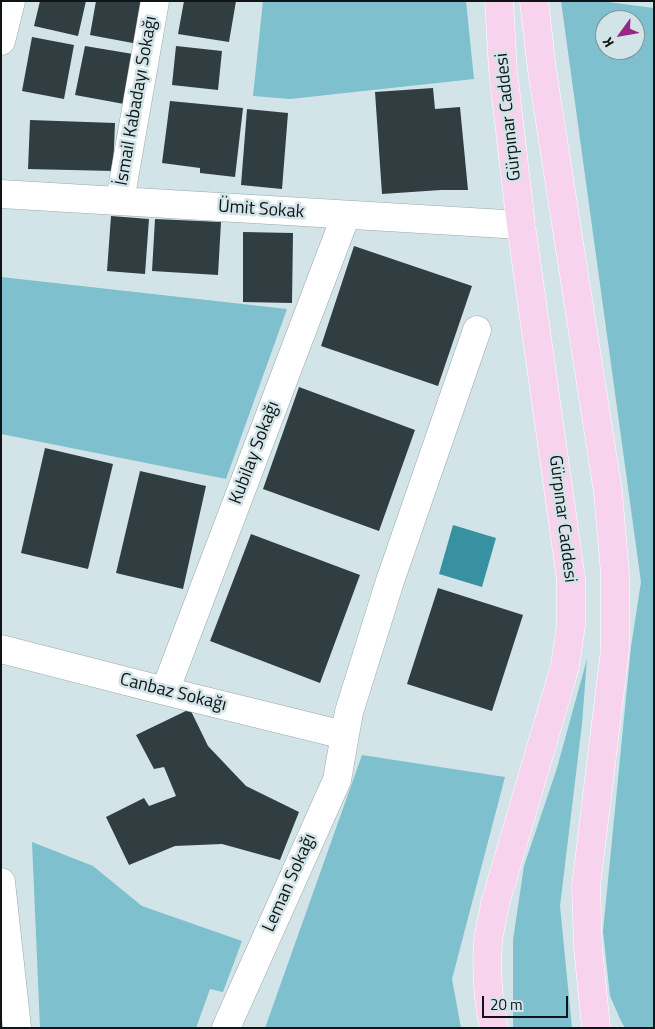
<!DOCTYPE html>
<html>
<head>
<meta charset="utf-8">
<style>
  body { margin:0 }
  #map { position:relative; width:655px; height:1029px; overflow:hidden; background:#d2e4e8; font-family:"Titillium Web",sans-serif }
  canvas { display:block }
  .frame { position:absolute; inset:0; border:2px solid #0f1516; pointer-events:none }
  .north { position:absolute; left:595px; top:10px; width:50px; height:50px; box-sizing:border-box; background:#d2e4e8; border:1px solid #849194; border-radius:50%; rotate:238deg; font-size:14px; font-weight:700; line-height:20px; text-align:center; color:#0f1516 }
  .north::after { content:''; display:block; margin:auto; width:18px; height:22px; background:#982785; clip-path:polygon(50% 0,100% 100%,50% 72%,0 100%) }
  .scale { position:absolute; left:482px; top:996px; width:86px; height:22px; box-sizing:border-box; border:2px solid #0f1516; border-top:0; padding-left:6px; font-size:15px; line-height:18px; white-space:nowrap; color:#0f1516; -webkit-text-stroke:4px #d2e4e8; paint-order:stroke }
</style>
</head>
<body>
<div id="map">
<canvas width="655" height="1029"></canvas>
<div class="frame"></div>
<div class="north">K</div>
<div class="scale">20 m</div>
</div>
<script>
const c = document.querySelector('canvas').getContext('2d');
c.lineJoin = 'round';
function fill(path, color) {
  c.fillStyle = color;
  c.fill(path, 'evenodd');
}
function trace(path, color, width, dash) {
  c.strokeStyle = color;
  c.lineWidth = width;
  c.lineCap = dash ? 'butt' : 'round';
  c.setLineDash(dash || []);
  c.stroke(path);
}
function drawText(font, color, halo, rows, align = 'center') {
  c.font = font + ' "Titillium Web",sans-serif';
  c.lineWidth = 5;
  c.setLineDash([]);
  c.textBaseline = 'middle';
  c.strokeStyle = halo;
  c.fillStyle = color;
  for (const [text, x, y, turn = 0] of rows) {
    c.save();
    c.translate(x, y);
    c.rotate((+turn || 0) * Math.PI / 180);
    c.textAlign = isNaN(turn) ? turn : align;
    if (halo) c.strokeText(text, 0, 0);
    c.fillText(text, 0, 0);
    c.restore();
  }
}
fill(new Path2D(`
  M 263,1 L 466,1 L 474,79 L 290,99 L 253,96 Z
  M 561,1 L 600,1 L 654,8 L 654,1028 L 625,1028 L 621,1021 L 610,996 L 603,931 L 631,647 L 641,582 ZM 605,20 L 635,20 L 635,50 L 605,50 Z
  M 1,277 L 287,309 L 226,479 L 1,434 Z
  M 587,659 L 582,724 L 560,906 L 572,1028 L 513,1028 L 513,940 L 524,866 L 557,768 Z
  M 362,755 L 505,777 L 452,979 L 461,1028 L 265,1028 Z
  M 32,842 L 93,866 L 142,906 L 242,941 L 223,992 L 210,989 L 196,1028 L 40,1028 Z`), '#7ec0cd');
fill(new Path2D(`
  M 453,525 L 496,538 L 482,587 L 439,574 Z`), '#3891a1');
fill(new Path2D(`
  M 40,1 L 86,1 L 78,36 L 34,26 Z
  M 96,1 L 146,1 L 138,44 L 90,35 Z
  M 184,1 L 236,1 L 229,42 L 178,34 Z
  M 32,37 L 74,45 L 64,99 L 22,91 Z
  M 85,46 L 133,54 L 124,104 L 75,95 Z
  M 176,46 L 222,51 L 218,90 L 172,85 Z
  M 433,88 L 435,109 L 460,107 L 468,190 L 441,190 L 382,194 L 375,92 Z
  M 170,101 L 243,108 L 235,177 L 200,173 L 200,168 L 162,163 Z
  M 247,109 L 288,113 L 282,189 L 241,185 Z
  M 30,120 L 115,123 L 113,171 L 28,169 Z
  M 111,216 L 149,219 L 145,274 L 107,271 Z
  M 155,219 L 221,222 L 218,275 L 152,271 Z
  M 243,232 L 293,233 L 292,303 L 243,302 Z
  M 354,246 L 472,286 L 438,386 L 321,346 Z
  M 299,387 L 415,430 L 379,531 L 263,489 Z
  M 45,448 L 113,464 L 88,569 L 21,553 Z
  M 140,471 L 206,486 L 183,589 L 116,573 Z
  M 251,534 L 360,575 L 320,683 L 210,641 Z
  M 438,588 L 523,615 L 492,711 L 407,684 Z
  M 190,709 L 208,746 L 246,786 L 299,812 L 280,860 L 222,844 L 175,846 L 129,865 L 106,817 L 144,798 L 149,806 L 176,796 L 164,767 L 154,769 L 136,735 Z`), '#303e41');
const minor = new Path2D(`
  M 1,41 L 11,1
  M 1,194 L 521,225
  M 120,201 L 155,1
  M 1,649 L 165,691 L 344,735
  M 165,691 L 346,215
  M 1,882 L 17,1028
  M 226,1028 L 337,780 L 349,712 L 390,581 L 477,330`);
const major = new Path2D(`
  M 534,1 L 542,70 L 608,492 L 615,574 L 615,650 L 586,886 L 588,947 L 596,1028
  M 494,1028 C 488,1000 486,971 488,943 C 489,930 493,917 495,904 L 565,666 L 571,625 L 571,579 L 521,225 L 503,71 L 499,1`);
trace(minor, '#98a8ac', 29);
trace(major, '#fff', 29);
trace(minor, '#fff', 28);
trace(major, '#f8d3ee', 28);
drawText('18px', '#0f1516', '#d2e4e8', [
  ["İsmail Kabadayı Sokağı",137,101,-80],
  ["Gürpınar Caddesi",509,117,-96],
  ["Ümit Sokak",261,210,4],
  ["Kubilay Sokağı",255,453,-69],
  ["Gürpınar Caddesi",562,519,83],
  ["Canbaz Sokağı",173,693,14],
  ["Leman Sokağı",290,883,-66]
]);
</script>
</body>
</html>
